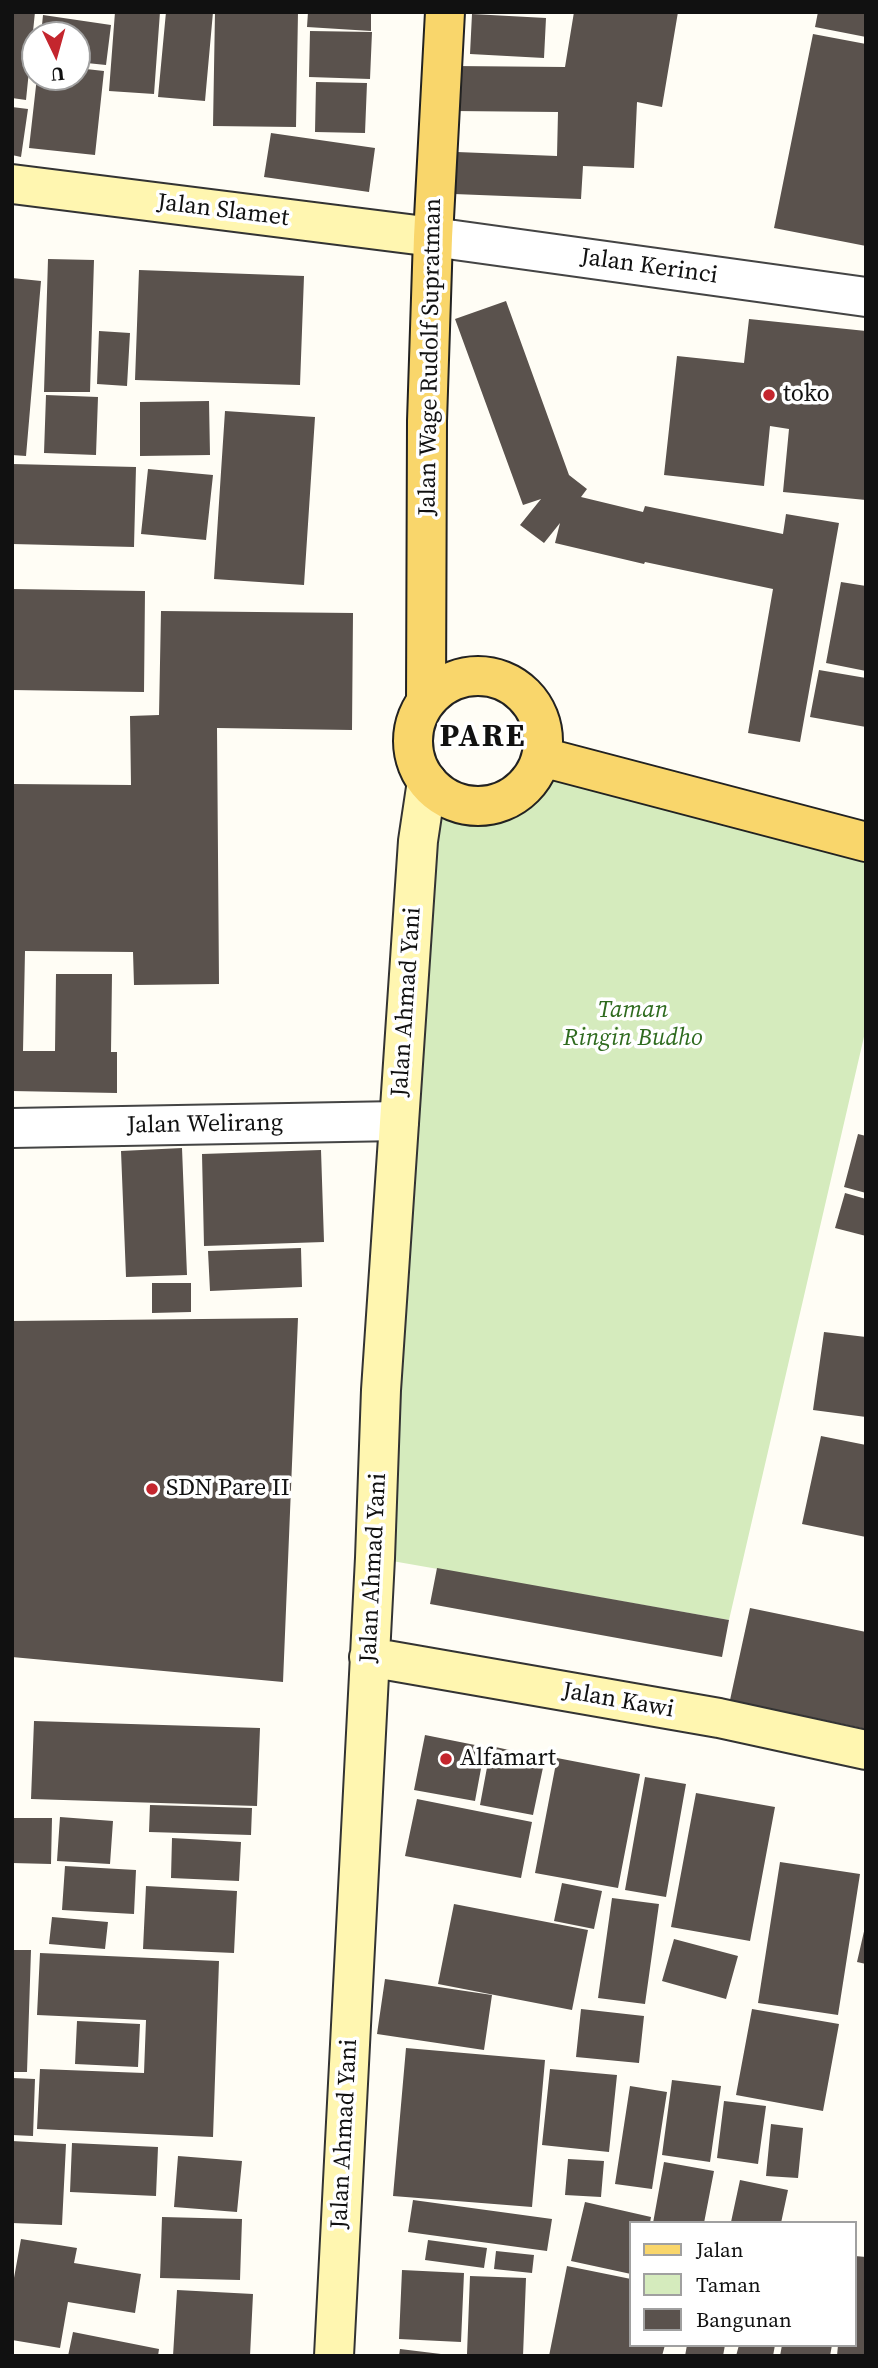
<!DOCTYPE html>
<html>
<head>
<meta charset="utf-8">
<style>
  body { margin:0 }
  #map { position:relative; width:878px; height:2368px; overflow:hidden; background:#fffdf5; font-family:"Source Serif 4",serif }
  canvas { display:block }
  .frame { position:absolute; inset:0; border:14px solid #111; pointer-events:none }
  .legend { position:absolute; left:629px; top:2221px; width:228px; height:126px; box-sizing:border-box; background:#fff; border:2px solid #a0a0a0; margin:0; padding:9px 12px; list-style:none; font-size:21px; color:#111 }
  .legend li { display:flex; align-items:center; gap:14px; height:35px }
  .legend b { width:35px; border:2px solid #a0a0a0 }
  .north { position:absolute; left:21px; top:21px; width:70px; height:70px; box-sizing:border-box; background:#fff; border:2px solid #a0a0a0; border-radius:50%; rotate:175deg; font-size:19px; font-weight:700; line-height:28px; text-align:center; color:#111 }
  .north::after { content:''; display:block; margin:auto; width:24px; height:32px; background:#c4262e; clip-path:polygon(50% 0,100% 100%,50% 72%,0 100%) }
</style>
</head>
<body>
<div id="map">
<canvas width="878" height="2368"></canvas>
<div class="frame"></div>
<ul class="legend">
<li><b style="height:9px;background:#f9d66b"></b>Jalan</li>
<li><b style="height:19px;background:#d5ebbd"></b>Taman</li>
<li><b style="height:19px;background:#5a524d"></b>Bangunan</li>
</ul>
<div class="north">U</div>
</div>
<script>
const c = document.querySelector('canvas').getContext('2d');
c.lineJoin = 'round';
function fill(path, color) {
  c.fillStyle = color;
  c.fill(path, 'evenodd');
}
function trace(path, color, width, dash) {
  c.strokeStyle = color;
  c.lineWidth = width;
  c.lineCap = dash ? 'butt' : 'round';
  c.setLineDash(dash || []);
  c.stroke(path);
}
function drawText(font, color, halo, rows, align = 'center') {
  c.font = font + ' "Source Serif 4",serif';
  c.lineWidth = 7;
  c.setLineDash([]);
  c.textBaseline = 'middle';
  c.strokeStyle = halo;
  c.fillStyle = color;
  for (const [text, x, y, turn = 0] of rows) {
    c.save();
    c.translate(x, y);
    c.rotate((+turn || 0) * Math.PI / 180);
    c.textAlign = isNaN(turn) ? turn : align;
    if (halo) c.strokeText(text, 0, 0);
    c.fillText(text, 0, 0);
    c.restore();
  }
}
fill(new Path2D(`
  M 542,757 L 866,842 L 866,1028 L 729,1620 L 375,1558 L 399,1121 L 442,797 C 488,815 523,806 542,757 Z`), '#d5ebbd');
fill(new Path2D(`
  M 12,12 L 35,12 L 26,100 L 12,98 Z
  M 115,12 L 160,12 L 154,94 L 109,91 Z
  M 166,12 L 213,12 L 205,101 L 158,97 Z
  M 215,12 L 298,12 L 296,127 L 213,126 Z
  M 308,12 L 371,12 L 371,31 L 307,27 Z
  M 574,12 L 678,12 L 662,107 L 637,102 L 634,168 L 583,166 L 581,199 L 454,194 L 457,152 L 557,156 L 558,112 L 454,111 L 454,66 L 565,67 Z
  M 818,12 L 866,12 L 866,37 L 815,27 Z
  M 472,14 L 546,18 L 544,58 L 470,54 Z
  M 43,15 L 111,25 L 106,65 L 77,62 L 77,35 L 41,35 Z
  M 310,31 L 372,32 L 370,79 L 309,77 Z
  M 813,34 L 866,44 L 866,246 L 774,228 Z
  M 77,68 L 104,71 L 95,155 L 29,148 L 37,77 L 77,77 Z
  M 316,82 L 367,83 L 365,133 L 315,132 Z
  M 12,107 L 28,109 L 21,157 L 12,155 Z
  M 271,133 L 375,148 L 369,192 L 264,177 Z
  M 48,259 L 94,260 L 90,392 L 44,392 Z
  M 139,270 L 304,276 L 300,385 L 135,380 Z
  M 12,278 L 41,281 L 26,456 L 12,455 Z
  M 506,301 L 569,475 L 587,489 L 581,497 L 643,512 L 645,506 L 783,534 L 786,514 L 839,523 L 800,742 L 748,733 L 773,589 L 645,562 L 644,564 L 555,543 L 560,523 L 544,543 L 520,525 L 541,499 L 523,505 L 455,319 Z
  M 749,319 L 866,331 L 866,500 L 783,492 L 789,429 L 770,426 L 764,486 L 664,475 L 677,356 L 744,363 Z
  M 99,331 L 130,333 L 127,386 L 97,384 Z
  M 46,395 L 98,397 L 96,455 L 44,453 Z
  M 209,401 L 210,455 L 140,456 L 140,402 Z
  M 225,411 L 315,417 L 304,585 L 214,579 Z
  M 12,464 L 136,467 L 134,547 L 12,544 Z
  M 148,469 L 213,475 L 206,540 L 141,534 Z
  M 841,582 L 866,586 L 866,671 L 826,663 Z
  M 12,589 L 145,591 L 144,692 L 12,690 Z
  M 161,611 L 353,613 L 352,730 L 217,728 L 219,984 L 134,985 L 133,952 L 25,951 L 23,1051 L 55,1051 L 56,974 L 112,974 L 111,1052 L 117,1052 L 117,1093 L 12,1091 L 12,784 L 131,785 L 130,716 L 159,715 Z
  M 819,670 L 866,678 L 866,727 L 810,717 Z
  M 858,1134 L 866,1136 L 866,1193 L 844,1187 Z
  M 182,1148 L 187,1275 L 126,1277 L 121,1151 Z
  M 321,1150 L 324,1242 L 204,1246 L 202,1154 Z
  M 845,1193 L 866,1199 L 866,1236 L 835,1228 Z
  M 301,1248 L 302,1287 L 210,1291 L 208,1251 Z
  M 152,1283 L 191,1283 L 191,1312 L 152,1313 Z
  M 298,1318 L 283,1682 L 12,1657 L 12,1321 Z
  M 824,1332 L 866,1337 L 866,1417 L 813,1410 Z
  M 821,1436 L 866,1445 L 866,1537 L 802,1524 Z
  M 437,1568 L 729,1620 L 722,1657 L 430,1604 Z
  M 750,1608 L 866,1632 L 866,1729 L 730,1700 Z
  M 34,1721 L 260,1728 L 257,1806 L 31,1799 Z
  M 425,1735 L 485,1747 L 475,1801 L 414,1790 Z
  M 491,1746 L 545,1758 L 533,1815 L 480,1805 Z
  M 557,1758 L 640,1774 L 618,1888 L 535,1873 Z
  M 645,1777 L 686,1784 L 666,1897 L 625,1890 Z
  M 696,1793 L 775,1807 L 750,1941 L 671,1927 Z
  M 417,1799 L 532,1822 L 521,1878 L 405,1856 Z
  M 150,1805 L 252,1808 L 251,1835 L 149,1832 Z
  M 60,1817 L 113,1821 L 110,1864 L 57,1861 Z
  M 12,1818 L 52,1818 L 51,1864 L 12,1863 Z
  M 172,1838 L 241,1842 L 239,1881 L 171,1878 Z
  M 780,1862 L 860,1874 L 838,2015 L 758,2003 Z
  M 65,1866 L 136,1870 L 134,1914 L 62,1910 Z
  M 562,1883 L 602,1891 L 594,1929 L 554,1921 Z
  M 146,1886 L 237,1891 L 234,1953 L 143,1949 Z
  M 612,1898 L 659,1904 L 645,2004 L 598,1998 Z
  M 454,1904 L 588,1930 L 572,2010 L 438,1984 Z
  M 52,1917 L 108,1922 L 105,1949 L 49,1944 Z
  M 865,1927 L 866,1927 L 866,1964 L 857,1962 Z
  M 674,1939 L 738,1956 L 726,1999 L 662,1981 Z
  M 12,1950 L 31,1950 L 27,2072 L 12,2072 Z
  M 40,1953 L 219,1961 L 213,2137 L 37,2129 L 40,2069 L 144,2073 L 146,2020 L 37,2015 Z
  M 385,1979 L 492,1995 L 484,2050 L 377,2034 Z
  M 581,2009 L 644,2016 L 639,2063 L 576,2057 Z
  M 752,2009 L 839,2024 L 823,2111 L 736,2095 Z
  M 77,2021 L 140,2024 L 138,2067 L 75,2064 Z
  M 406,2048 L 545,2060 L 532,2207 L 393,2196 Z
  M 550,2069 L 617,2075 L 609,2152 L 542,2145 Z
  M 12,2078 L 35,2079 L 33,2136 L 12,2135 Z
  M 672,2080 L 721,2086 L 710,2162 L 662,2155 Z
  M 630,2086 L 667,2092 L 652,2189 L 615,2184 Z
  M 724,2101 L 766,2106 L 758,2164 L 717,2158 Z
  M 771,2124 L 803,2128 L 798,2178 L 766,2176 Z
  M 12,2141 L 66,2144 L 62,2225 L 12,2223 Z
  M 72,2143 L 158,2147 L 156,2196 L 70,2192 Z
  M 178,2156 L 242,2161 L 237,2212 L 174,2207 Z
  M 568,2159 L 604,2161 L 601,2197 L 565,2195 Z
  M 664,2162 L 714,2171 L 704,2223 L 653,2223 Z
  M 740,2180 L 788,2190 L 781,2223 L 731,2222 Z
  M 413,2200 L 552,2219 L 547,2251 L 408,2232 Z
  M 585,2202 L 651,2217 L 650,2223 L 631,2223 L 631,2274 L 571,2261 Z
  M 162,2217 L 242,2219 L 240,2280 L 160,2278 Z
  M 21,2239 L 77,2248 L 74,2263 L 141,2274 L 135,2313 L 68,2302 L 60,2348 L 12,2340 L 12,2289 Z
  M 428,2240 L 487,2248 L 484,2268 L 425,2260 Z
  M 496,2251 L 534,2255 L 532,2273 L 494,2269 Z
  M 855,2256 L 866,2257 L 866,2356 L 837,2356 L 838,2345 L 855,2345 Z
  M 567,2266 L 631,2279 L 631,2345 L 665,2345 L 662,2356 L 549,2356 Z
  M 402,2270 L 464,2273 L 461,2342 L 399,2339 Z
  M 470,2276 L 526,2278 L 523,2356 L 467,2354 Z
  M 177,2290 L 253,2294 L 250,2356 L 173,2356 Z
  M 73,2332 L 159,2349 L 158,2356 L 68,2356 Z
  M 687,2345 L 725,2345 L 723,2356 L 685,2356 Z
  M 739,2345 L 775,2345 L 773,2356 L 736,2356 Z
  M 782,2345 L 832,2345 L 830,2356 L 780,2356 Z
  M 400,2349 L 441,2354 L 441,2356 L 399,2356 Z`), '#5a524d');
const street = new Path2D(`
  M 433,237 L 866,297
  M 12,1128 L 399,1121`);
const secondary = new Path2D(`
  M 12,184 L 433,237
  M 369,1657 L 719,1718 L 866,1750
  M 334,2356 L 375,1558 L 381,1390 L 418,841 L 427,781`);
const primary = new Path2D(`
  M413 741a65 65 0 1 1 130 0a65 65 0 1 1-130 0Z
  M 426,702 L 427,421 L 433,237 L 445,12
  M 542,757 L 866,842`);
trace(street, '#444', 42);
trace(secondary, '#333', 42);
trace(primary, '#222', 42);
trace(street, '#fff', 38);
trace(secondary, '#fff6b0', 38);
trace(primary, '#f9d66b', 38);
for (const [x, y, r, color] of [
  [769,395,7,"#c4262e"],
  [152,1489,7,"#c4262e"],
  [446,1759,7,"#c4262e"]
]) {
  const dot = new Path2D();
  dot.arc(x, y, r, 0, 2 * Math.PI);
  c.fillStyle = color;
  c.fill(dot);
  trace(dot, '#fff', 2.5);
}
drawText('24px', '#111', '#fff', [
  ["Jalan Slamet",223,211,7],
  ["Jalan Kerinci",649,267,8],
  ["Jalan Wage Rudolf Supratman",431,357,-89],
  ["Jalan Ahmad Yani",407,1002,-86],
  ["Jalan Welirang",205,1125,-1],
  ["Jalan Ahmad Yani",374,1568,-87],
  ["Jalan Kawi",618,1701,10],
  ["Jalan Ahmad Yani",345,2134,-87]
]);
drawText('24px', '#111', '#fff', [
  ["toko",783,395],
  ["SDN Pare II",166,1489],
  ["Alfamart",460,1759]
], 'left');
drawText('italic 24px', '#2f6b1f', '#fff', [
  ["Taman",633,1011],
  ["Ringin Budho",633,1039]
]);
c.letterSpacing = '2px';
drawText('bold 32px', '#111', '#fff', [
  ["PARE",483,738]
]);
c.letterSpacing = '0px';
</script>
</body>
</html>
